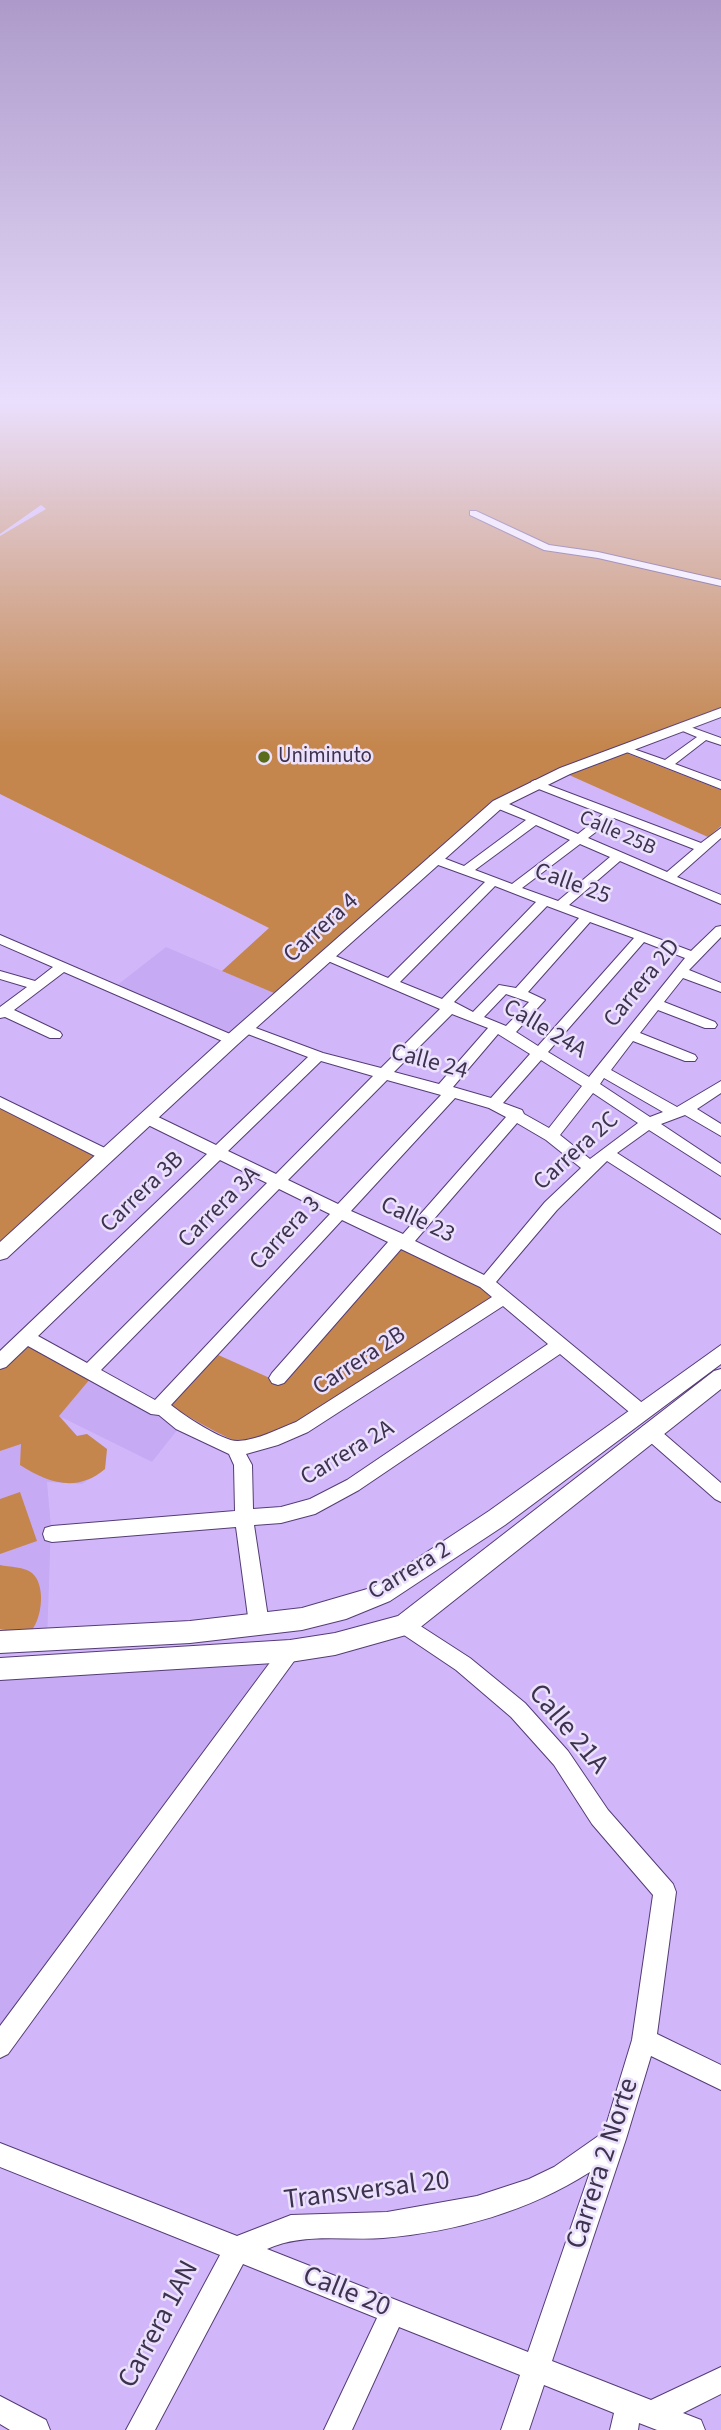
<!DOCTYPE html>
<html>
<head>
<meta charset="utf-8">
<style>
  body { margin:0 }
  canvas { display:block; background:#d1b7fa }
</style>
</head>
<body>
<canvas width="721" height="2430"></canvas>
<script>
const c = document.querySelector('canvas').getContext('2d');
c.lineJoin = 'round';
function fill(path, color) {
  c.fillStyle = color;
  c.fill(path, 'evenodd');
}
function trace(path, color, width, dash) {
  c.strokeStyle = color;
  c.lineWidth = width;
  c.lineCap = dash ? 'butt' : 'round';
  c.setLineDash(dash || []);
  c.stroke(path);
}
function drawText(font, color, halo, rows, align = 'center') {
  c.font = font + ' "Source Sans 3",sans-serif';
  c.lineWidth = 5;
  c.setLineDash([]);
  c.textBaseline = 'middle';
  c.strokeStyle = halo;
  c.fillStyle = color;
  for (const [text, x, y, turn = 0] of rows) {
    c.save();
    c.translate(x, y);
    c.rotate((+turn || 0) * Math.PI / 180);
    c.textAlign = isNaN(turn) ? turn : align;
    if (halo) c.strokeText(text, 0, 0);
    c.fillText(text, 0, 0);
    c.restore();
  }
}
fill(new Path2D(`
  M 166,947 L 281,996 L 237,1036 L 116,986 Z
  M 28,1341 L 182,1424 L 152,1462 L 61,1417 L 77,1436 L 87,1434 L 107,1449 L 105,1469 L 82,1484 L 47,1482 L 51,1526 L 47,1641 L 0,1641 L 0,1367 Z
  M 290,1651 L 0,2046 L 0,1669 Z`), '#c7aaf4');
fill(new Path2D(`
  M 0,406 L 721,406 L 721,712 L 498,804 L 320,953 L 281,996 L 222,971 L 269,928 L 0,794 L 0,536 L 46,509 L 41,505 L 0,534 Z
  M 626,753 L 721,790 L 721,826 L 708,837 L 569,775 Z
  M 0,1102 L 106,1155 L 0,1253 Z
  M 402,1246 L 469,1278 L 493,1296 C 441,1331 296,1441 239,1441 C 228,1441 180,1411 168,1405 L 216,1354 L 281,1383 Z
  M 28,1341 L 90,1379 L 59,1416 L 77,1436 L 87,1434 L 107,1449 L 105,1469 C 77,1493 48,1483 20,1465 L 21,1444 L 0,1451 L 0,1367 Z
  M 20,1492 L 37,1541 L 0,1554 L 0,1499 Z
  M 0,1565 C 9,1567 25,1567 32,1573 C 46,1585 42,1617 32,1630 L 17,1632 L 0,1629 Z`), '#c4864d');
const minor = new Path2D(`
  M 470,511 L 476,511 L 549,545 L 598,552 L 721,580 L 721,586 L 598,558 L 544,550 L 470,515 Z
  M 682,724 L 721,738 L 721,745 L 706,740 L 675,764 L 721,781 L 721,789 L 619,749 L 625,746 L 665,760 L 697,737 L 678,729 L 678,725 Z
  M 535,780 L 701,843 L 721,828 L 721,838 L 677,877 L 721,895 L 721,904 L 620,861 L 569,905 L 691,951 L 716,927 L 721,926 L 721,937 L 689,970 L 721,983 L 721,992 L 683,978 L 664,1002 L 715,1022 L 717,1025 L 715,1028 L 705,1028 L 658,1010 L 640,1033 L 695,1055 L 697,1058 L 695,1061 L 685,1061 L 633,1041 L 611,1070 L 677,1107 L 721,1081 L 721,1093 L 697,1109 L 721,1124 L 721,1136 L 685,1115 L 661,1124 L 721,1164 L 721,1176 L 649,1130 L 617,1153 L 721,1220 L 721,1234 L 607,1161 L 557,1210 L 496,1282 L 646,1406 L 649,1411 L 646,1416 L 640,1418 L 634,1416 L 560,1354 L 359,1490 L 315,1514 L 281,1523 L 254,1525 L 269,1624 L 266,1630 L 259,1633 L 252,1630 L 249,1624 L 236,1527 L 52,1542 L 45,1540 L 43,1534 L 45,1528 L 52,1526 L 235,1511 L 234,1465 L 229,1454 L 176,1429 L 159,1415 L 151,1414 L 28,1346 L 6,1367 L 0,1369 L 0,1351 L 207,1154 L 142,1122 L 140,1118 L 142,1114 L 152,1114 L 216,1145 L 308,1057 L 240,1031 L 238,1028 L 245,1024 L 323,1053 L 381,1068 L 440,1009 L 321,958 L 323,955 L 333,955 L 388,978 L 485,882 L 430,862 L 430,856 L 438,856 L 464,866 L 526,820 L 494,807 L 494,801 L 502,801 L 578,834 L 603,814 L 531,786 L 531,782 ZM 614,818 L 694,849 L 667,872 L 588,838 ZM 536,825 L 570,840 L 512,884 L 475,870 ZM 580,844 L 610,857 L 558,901 L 522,888 ZM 495,886 L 536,902 L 442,999 L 400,982 ZM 547,906 L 579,918 L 516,988 L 499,985 L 473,1012 L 454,1002 ZM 590,922 L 634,938 L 538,1046 L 516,1032 L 545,1000 L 528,992 ZM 644,942 L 685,958 L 589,1077 L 548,1052 ZM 506,994 L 529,1002 L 506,1026 L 484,1017 ZM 452,1014 L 488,1028 L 439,1084 L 394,1072 ZM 498,1034 L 530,1054 L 491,1098 L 453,1087 ZM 541,1060 L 582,1086 L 549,1128 L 524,1114 L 522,1110 L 503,1103 ZM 321,1061 L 373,1076 L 276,1174 L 228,1151 ZM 604,1078 L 663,1112 L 650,1117 L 600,1084 ZM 387,1080 L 441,1095 L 338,1204 L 288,1180 ZM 593,1093 L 638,1123 L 590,1159 L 560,1135 ZM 455,1098 L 489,1108 L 506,1117 L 403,1234 L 351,1211 ZM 517,1123 L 546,1140 L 581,1168 L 545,1202 L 484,1275 L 415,1241 ZM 220,1160 L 267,1183 L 87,1363 L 38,1336 ZM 279,1189 L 330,1214 L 155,1400 L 101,1370 ZM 342,1220 L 388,1242 L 272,1373 L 269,1378 L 272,1383 L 278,1385 L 284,1383 L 401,1249 L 480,1287 L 492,1297 L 296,1422 C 278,1429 258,1440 238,1441 C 224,1442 183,1415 171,1405 ZM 503,1306 L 548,1344 L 347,1480 L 310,1499 L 281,1507 L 253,1509 L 252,1465 L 246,1454 L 278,1445 L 308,1432 Z
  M 0,935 L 237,1037 L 239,1040 L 237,1043 L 227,1043 L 64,972 L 14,1010 L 60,1032 L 62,1035 L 60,1038 L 50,1038 L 5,1017 L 0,1018 L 0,1007 L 27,987 L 0,979 L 0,971 L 35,981 L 53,967 L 0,944 Z
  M 0,1097 L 111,1151 L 114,1155 L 106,1160 L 101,1159 L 0,1108 Z
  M 649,1424 L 655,1426 L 721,1483 L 721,1502 L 715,1499 L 643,1436 L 640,1431 L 643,1426 Z
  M 405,1616 L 470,1658 L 525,1703 L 568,1751 L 608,1810 L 673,1884 L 676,1892 L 657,2034 L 721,2065 L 721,2090 L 651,2056 L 626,2139 L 552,2361 L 651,2400 L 721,2367 L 721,2394 L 683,2413 L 701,2420 L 705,2430 L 657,2430 L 639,2423 L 638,2430 L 610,2430 L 614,2413 L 544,2385 L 529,2430 L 501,2430 L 520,2375 L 399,2327 L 352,2430 L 324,2430 L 377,2318 L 243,2264 L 155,2430 L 126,2430 L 220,2255 L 0,2167 L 0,2143 L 237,2236 L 291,2215 L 387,2212 L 477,2196 L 529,2179 L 554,2167 L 604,2132 L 632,2040 L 653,1895 L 592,1824 L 554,1765 L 511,1717 L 456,1670 L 398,1631 L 395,1625 L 398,1619 ZM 590,2172 L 528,2352 L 267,2249 C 304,2232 345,2241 383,2238 C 456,2232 529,2211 590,2172 Z
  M 290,1642 L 297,1645 L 300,1651 L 297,1657 L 8,2054 L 0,2058 L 0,2026 L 283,1645 Z
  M 0,2396 L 46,2420 L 50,2430 L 10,2430 L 0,2424 Z`);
const major = new Path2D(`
  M 721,708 L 721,717 L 570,774 L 503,807 L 238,1044 L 7,1258 L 0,1260 L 0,1242 L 226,1036 L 493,801 L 560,768 Z
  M 721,1345 L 721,1364 L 505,1525 L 390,1601 L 346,1619 L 302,1630 L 190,1643 L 0,1653 L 0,1631 L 190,1621 L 302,1608 L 374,1587 L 489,1511 Z
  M 721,1369 L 721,1389 L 413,1633 L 335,1655 L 290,1662 L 0,1680 L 0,1658 L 290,1640 L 335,1633 L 398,1616 L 714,1371 Z`);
trace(minor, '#553c76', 2);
trace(major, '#553c76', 2);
fill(minor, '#fff');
fill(major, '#fff');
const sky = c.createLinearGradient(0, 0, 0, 746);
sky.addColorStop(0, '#ad9aca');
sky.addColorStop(0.54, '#eadffd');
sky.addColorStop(1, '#eadffd00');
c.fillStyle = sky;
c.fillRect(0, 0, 721, 746);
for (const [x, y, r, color] of [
  [264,757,7,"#586c19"]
]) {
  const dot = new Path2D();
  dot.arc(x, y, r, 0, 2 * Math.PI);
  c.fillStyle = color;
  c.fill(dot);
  trace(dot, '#ebe1fd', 2.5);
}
drawText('21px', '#3e334e', '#ebe1fd', [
  ["Uniminuto",278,757]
], 'left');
drawText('21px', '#3e334e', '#ebe1fd', [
  ["Calle 25B",617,834,24]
]);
drawText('24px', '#3e334e', '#ebe1fd', [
  ["Calle 25",572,885,20],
  ["Carrera 4",322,929,-42],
  ["Carrera 2D",643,984,-51],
  ["Calle 24A",544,1030,31],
  ["Calle 24",429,1063,15],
  ["Carrera 2C",577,1152,-42],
  ["Carrera 3B",143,1193,-44],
  ["Carrera 3A",220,1208,-45],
  ["Calle 23",417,1221,25],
  ["Carrera 3",286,1234,-47],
  ["Carrera 2B",360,1362,-33],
  ["Carrera 2A",348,1454,-31],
  ["Carrera 2",410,1572,-31]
]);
drawText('28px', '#3e334e', '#ebe1fd', [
  ["Calle 21A",567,1730,50],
  ["Carrera 2 Norte",604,2164,-72],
  ["Transversal 20",367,2192,-7],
  ["Calle 20",346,2293,22],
  ["Carrera 1AN",160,2325,-62]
]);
</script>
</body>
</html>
